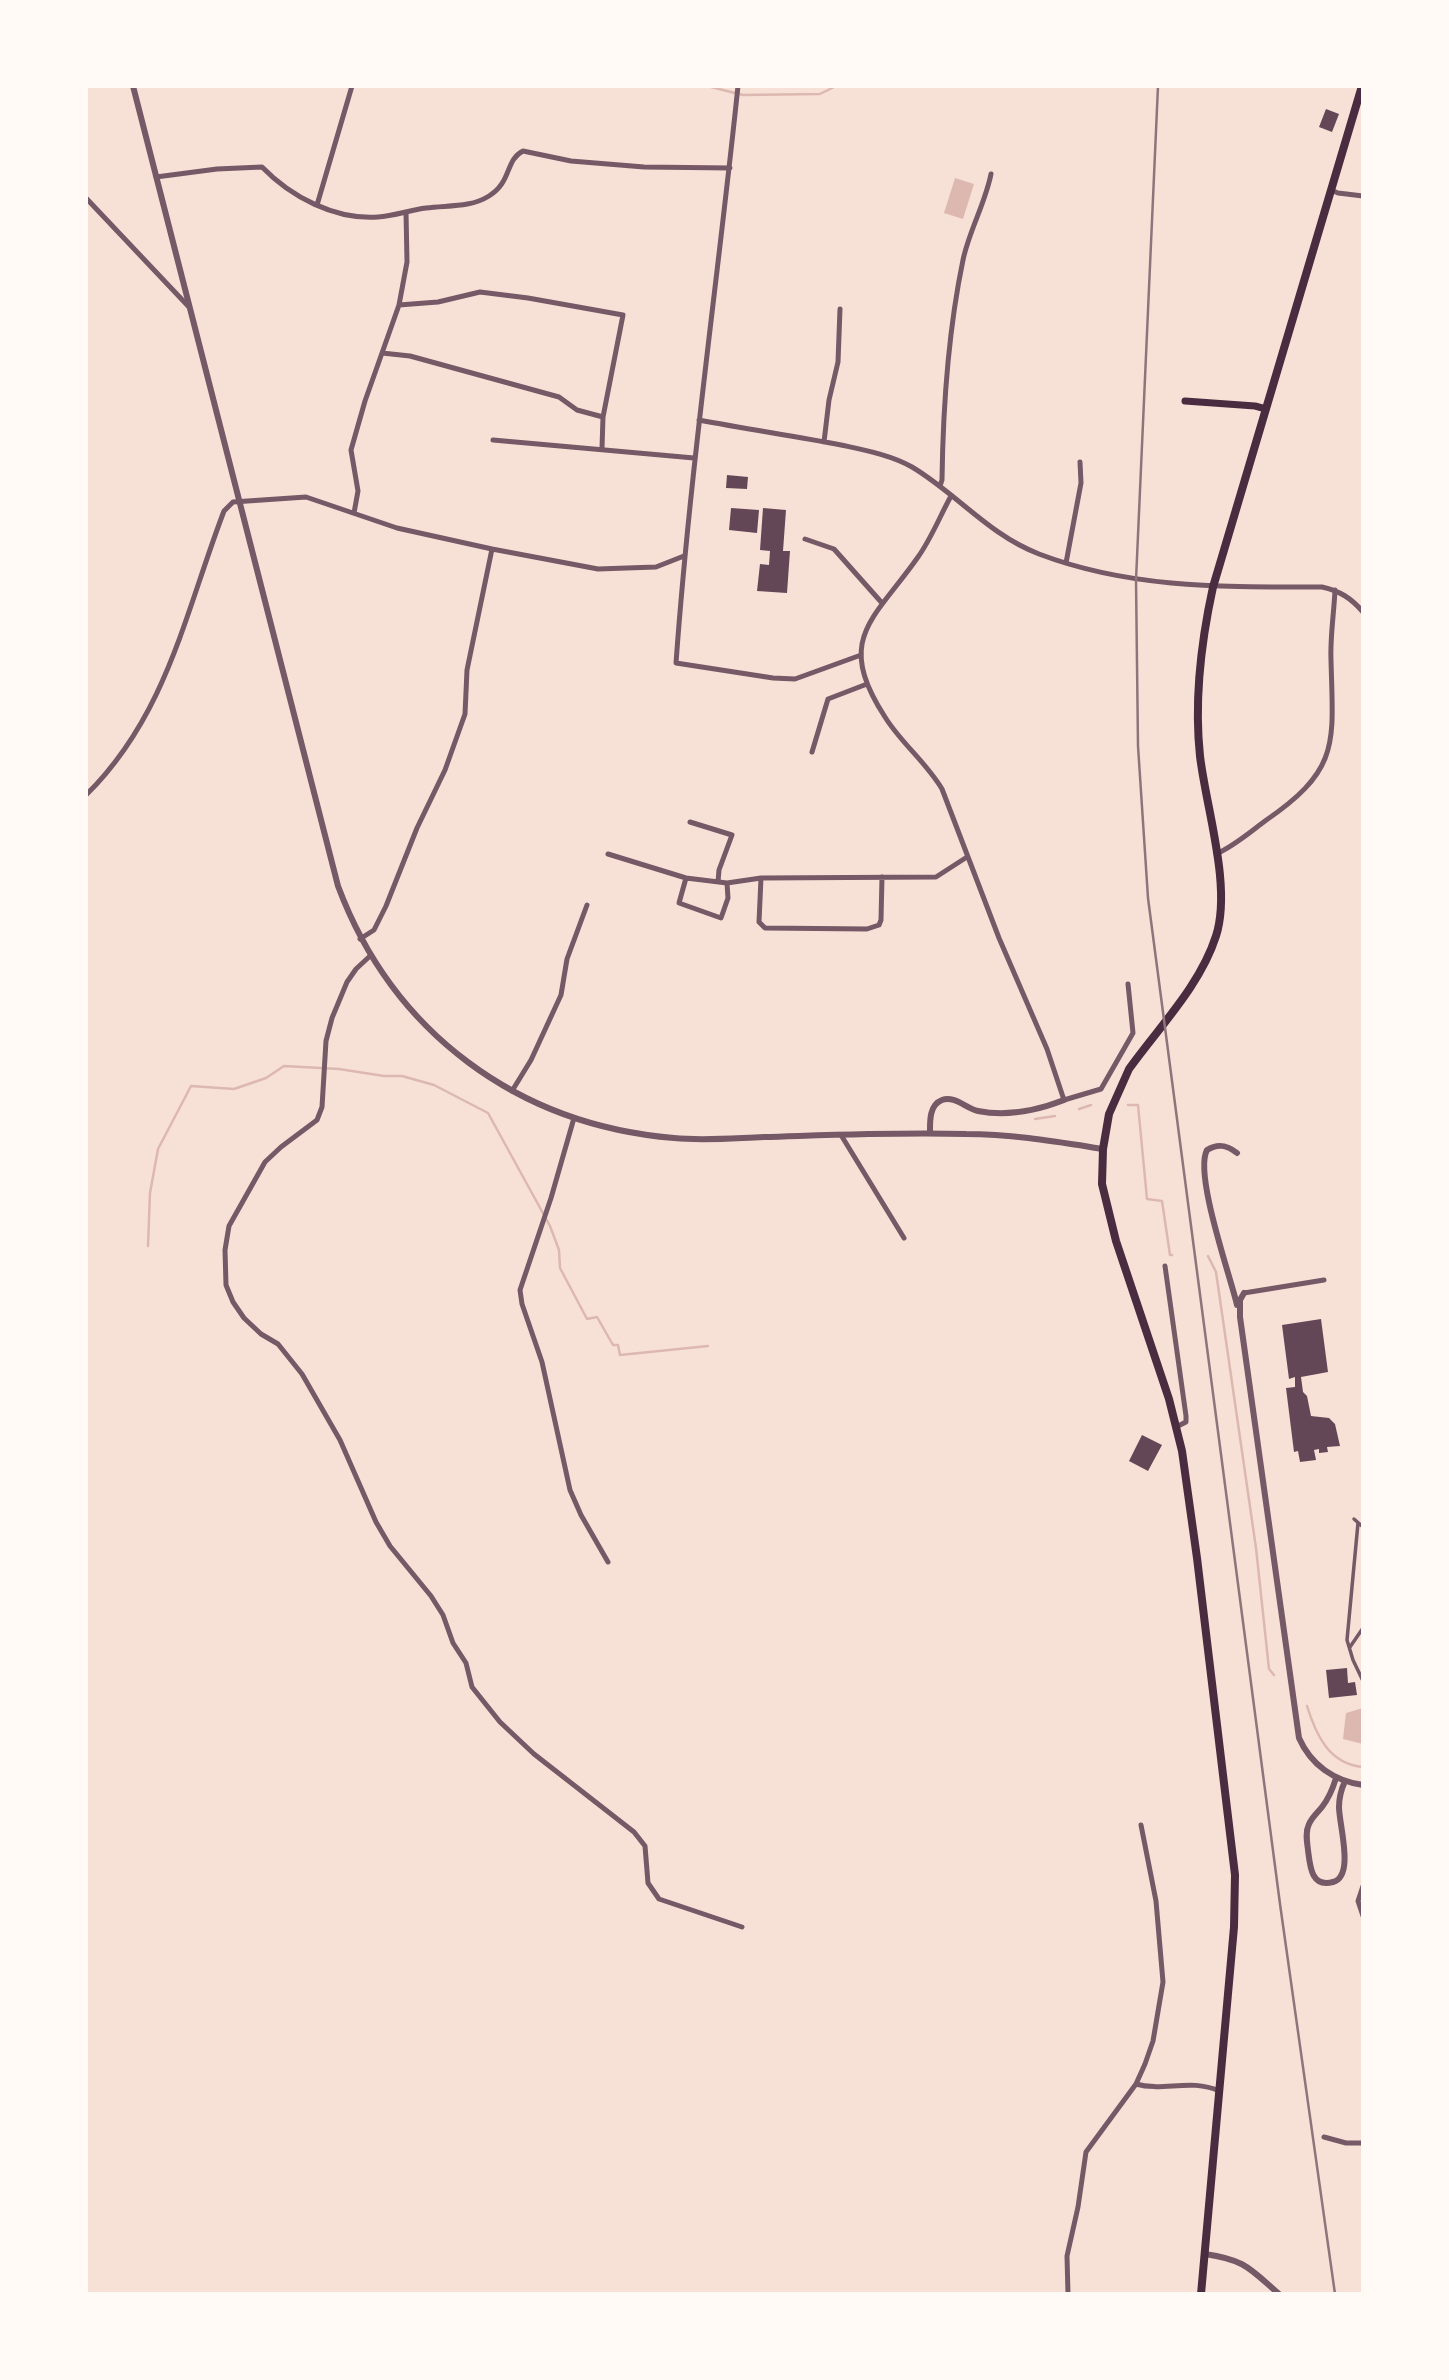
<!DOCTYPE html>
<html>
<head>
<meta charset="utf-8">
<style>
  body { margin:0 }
  #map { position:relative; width:1449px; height:2380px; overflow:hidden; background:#f7e1d7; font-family:"Work Sans",sans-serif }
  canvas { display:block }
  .frame { position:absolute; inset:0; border:88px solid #fffaf5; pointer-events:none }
</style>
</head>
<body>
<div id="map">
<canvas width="1449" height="2380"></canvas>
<div class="frame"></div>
</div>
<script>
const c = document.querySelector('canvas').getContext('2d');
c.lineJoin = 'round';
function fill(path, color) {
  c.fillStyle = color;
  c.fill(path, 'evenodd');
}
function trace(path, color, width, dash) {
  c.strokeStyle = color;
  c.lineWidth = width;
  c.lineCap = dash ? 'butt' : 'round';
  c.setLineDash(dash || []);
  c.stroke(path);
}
fill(new Path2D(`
  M 955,178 L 974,184 L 963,219 L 944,213 Z
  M 1363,1708 L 1363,1744 L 1343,1739 L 1346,1713 Z`), '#dcb8b0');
trace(new Path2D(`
  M 707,86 L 743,95 L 820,94 L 836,86
  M 1128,1105 L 1138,1105 L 1147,1199 L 1162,1201 L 1170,1255 L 1172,1255
  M 1079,1109 L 1091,1105
  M 1035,1119 L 1055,1116
  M 148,1246 L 150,1193 L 158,1149 L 191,1086 L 234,1089 L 266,1078 L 284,1066 L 339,1069 L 384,1076 L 402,1076 L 434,1085 L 488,1113 L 550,1226 L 559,1250 L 560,1268 L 587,1319 L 597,1317 L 613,1345 L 618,1345 L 620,1355 L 708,1346
  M 1208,1256 L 1216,1272 L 1256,1548 L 1269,1669 L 1274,1675
  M 1307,1706 C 1316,1735 1329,1764 1363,1767`), '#dcb8b0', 2.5);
fill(new Path2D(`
  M 1326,109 L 1339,114 L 1332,132 L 1319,127 Z
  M 727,475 L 748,477 L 747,489 L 726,488 Z
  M 731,508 L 759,510 L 757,533 L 729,530 Z
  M 763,508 L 786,510 L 783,551 L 790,551 L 787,593 L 757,591 L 760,564 L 769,565 L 770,551 L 760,550 Z
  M 1321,1319 L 1328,1372 L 1301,1377 L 1303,1392 L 1307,1396 L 1311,1416 L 1329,1418 L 1335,1424 L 1340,1446 L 1327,1447 L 1328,1452 L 1319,1453 L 1319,1449 L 1314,1450 L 1316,1460 L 1300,1462 L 1298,1451 L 1294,1452 L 1286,1388 L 1295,1387 L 1295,1377 L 1289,1379 L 1282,1325 Z
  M 1142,1435 L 1162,1445 L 1148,1471 L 1129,1461 Z
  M 1347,1668 L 1348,1683 L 1355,1682 L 1357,1695 L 1329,1698 L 1326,1670 Z`), '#644757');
trace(new Path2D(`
  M 1354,1519 L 1363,1527
  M 1358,1523 L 1347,1640 L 1353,1660 L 1363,1681
  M 1350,1647 L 1363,1628`), '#755966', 3.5);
trace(new Path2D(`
  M 738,86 C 718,278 690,470 676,663 L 773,678 L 795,679 L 861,655
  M 156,177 L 217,169 L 262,167 C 291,197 335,220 378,217 C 394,216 410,210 426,208 C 447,205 470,208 489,196 C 512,182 505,160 523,151 L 571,161 L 644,167 L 730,168
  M 1331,190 L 1338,193 L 1363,196
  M 86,198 L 189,307
  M 317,205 L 352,86
  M 399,305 L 438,302 L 480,292 L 528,298 L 623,315 L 603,417
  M 382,353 L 410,356 L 559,397 L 577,410 L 603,417 L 602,448
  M 699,420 C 746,429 794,436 841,445 C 864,450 891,455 912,467 C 956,493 989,535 1039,554 C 1131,589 1225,587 1322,587 C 1340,591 1351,598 1363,612
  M 493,440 L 694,458
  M 824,442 L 829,400 L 838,362 L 840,309
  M 940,486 L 942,480 C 943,406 948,332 963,260 C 969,231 985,204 991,174
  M 951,496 C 940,516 931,539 918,557 C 874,620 834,638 885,717 C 901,743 926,762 942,789 L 999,938 L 1047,1049 L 1064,1100 L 1101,1089 L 1133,1033 L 1128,984
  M 354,513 L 358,491 L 351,450 L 365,401 L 399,305 L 407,262 L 406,212
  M 805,539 L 834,549 L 882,603
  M 492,549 L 598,569 L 656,567 L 684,556
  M 1066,563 L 1081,483 L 1080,462
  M 812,752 L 828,699 L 867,684
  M 86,795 C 167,715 185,613 224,511 L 233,502 L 306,497 L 397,528 L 492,549 L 467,670 L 465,714 L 445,770 L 417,828 L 386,906 L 374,930 L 360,939
  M 690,822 L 732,835 L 719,870 L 718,882
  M 608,854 L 686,878 L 727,883 L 761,878 L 936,877 L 967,857
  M 1216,854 C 1234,846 1250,832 1265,821 C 1341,769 1333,743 1331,660 C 1330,637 1334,613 1335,590
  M 686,878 L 679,903 L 721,918 L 728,898 L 727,883
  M 761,878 L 759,922 L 765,928 L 867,929 L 879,925 L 881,920 L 882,877
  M 370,956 L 356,969 L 347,982 L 332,1018 L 326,1041 L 322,1107 L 317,1120 L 281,1147 L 265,1162 L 229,1226 L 225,1250 L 226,1285 L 233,1302 L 244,1318 L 261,1334 L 278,1344 L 302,1374 L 340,1440 L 376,1522 L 390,1546 L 431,1596 L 443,1615 L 453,1643 L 466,1663 L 472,1687 L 500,1722 L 534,1754 L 634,1832 L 645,1846 L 648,1883 L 659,1899 L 742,1927
  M 512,1091 L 531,1060 L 561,995 L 567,959 L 587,905
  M 574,1118 L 551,1198 L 520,1290 L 522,1304 L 542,1362 L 570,1490 L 581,1515 L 608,1562
  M 841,1135 L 904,1238
  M 1165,1266 L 1186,1416 L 1186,1422 L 1176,1427
  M 1244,1293 L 1324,1280
  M 1363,1886 L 1358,1901 L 1363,1916
  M 1136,2084 C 1163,2092 1191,2078 1219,2091
  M 1324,2137 L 1346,2143 L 1363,2143
  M 1068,2294 L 1067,2256 L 1078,2207 L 1086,2152 L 1136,2084 L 1145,2064 L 1153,2041 L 1163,1982 L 1156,1901 L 1141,1825`), '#755966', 5);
trace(new Path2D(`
  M 133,86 L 338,886 C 393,1033 518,1125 674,1138 C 704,1141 735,1138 764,1137 C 832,1135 899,1132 966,1134 C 1012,1134 1058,1142 1103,1149
  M 930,1133 C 930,1122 929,1105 942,1100 C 954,1095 967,1109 978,1111 C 1008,1117 1036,1111 1064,1100
  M 1237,1153 C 1227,1145 1218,1143 1207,1150 C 1194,1174 1230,1275 1237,1305
  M 1244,1293 L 1240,1300 L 1240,1317 L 1299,1738 C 1311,1765 1334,1781 1363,1785
  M 1336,1778 C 1333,1788 1329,1798 1322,1807 C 1318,1812 1312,1817 1309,1824 C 1305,1832 1307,1842 1308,1850 C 1310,1866 1311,1888 1333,1882 C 1355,1876 1339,1825 1339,1807 C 1339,1797 1341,1790 1345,1781
  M 1205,2254 C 1246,2260 1250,2269 1279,2294`), '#755966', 6);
trace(new Path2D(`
  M 1185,401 L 1255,406 L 1266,409`), '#4a2c40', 7);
trace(new Path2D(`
  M 1201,2294 L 1234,1927 L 1235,1875 L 1197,1558 L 1182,1451 L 1169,1399 L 1116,1241 L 1102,1184 L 1103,1149 L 1109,1114 L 1129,1069 C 1159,1027 1200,986 1216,936 C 1232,886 1206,808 1200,756 C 1194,700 1201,642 1213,587 L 1362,86`), '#4a2c40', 8);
trace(new Path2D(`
  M 1158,86 L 1136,580 L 1138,746 L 1148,898 L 1280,1904 L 1335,2294`), '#8f747c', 2.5);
</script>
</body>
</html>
